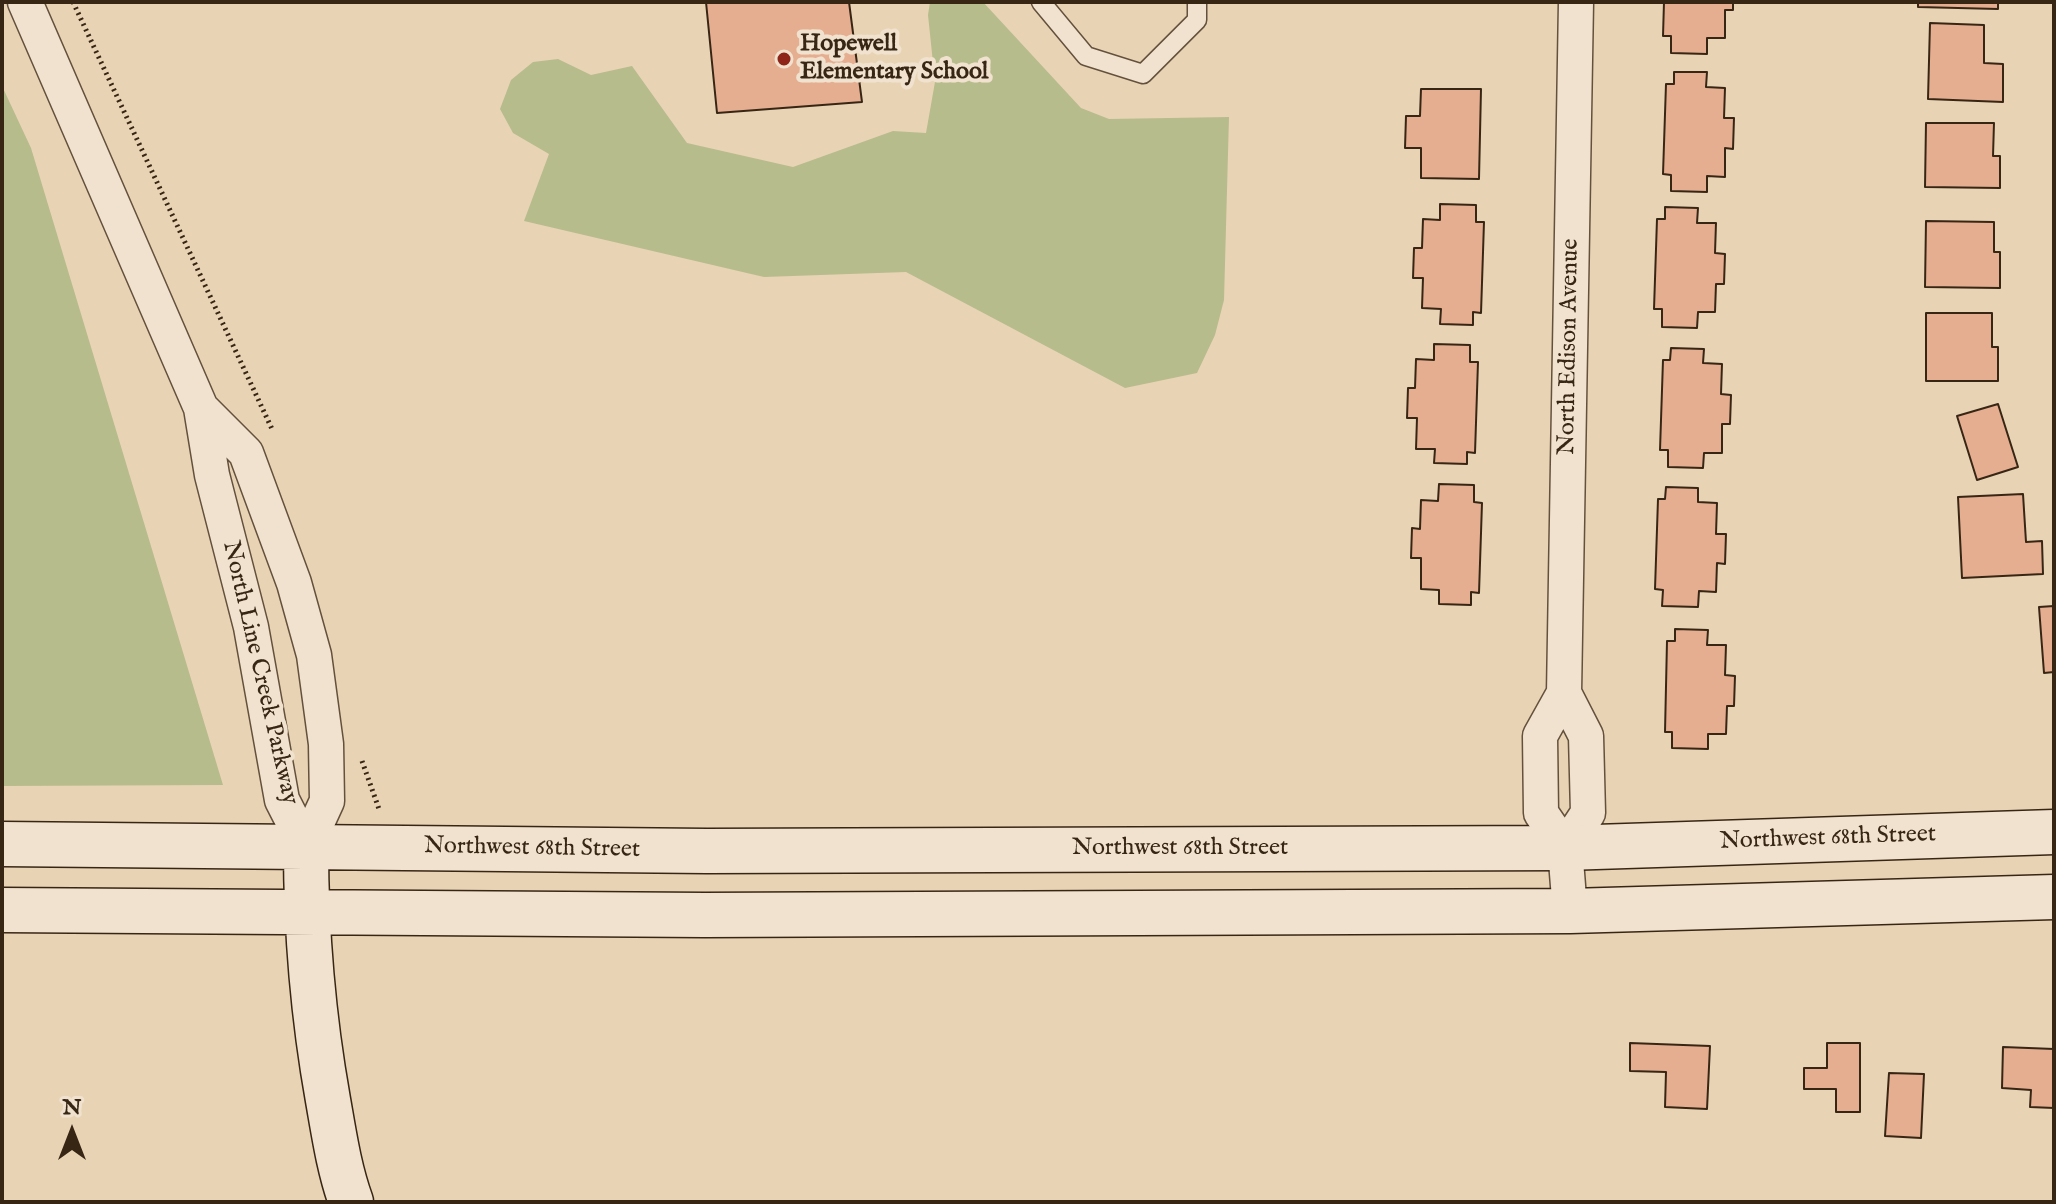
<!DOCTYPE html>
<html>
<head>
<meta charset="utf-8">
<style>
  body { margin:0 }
  #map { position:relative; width:2056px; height:1204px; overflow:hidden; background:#e8d3b4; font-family:"IM FELL English",serif }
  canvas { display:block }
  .frame { position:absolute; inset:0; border:4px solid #382615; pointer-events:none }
  .north { position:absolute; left:32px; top:1092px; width:80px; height:80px; -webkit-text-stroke:6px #f0e2ce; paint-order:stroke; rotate:0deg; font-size:22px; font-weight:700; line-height:32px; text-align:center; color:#382615 }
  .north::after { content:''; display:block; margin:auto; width:28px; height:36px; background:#382615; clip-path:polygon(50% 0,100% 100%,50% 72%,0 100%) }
</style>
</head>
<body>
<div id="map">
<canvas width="2056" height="1204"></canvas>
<div class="frame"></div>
<div class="north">N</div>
</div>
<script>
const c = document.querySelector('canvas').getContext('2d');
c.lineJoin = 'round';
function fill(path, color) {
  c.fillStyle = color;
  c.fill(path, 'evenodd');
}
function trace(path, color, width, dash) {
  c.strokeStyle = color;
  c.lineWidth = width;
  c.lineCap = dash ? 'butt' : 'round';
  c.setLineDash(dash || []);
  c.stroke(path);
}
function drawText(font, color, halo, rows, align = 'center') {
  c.font = font + ' "IM FELL English",serif';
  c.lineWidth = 8;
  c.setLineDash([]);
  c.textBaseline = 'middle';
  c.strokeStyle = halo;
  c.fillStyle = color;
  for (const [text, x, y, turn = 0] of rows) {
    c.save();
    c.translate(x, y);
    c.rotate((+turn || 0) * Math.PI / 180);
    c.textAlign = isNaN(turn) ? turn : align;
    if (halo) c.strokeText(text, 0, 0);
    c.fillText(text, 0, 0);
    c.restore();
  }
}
fill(new Path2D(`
  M 930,2 L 983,2 L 1081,108 L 1109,119 L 1229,117 L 1224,300 L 1215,335 L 1197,373 L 1125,388 L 906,272 L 764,277 L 524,221 L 549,154 L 513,133 L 500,109 L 511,80 L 533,62 L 558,59 L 591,75 L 632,66 L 687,143 L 793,167 L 893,131 L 926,133 L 935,82 L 928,15 Z
  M 2,86 L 31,148 L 223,785 L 2,786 Z`), '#b7bc8c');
const building = new Path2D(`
  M 706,2 L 849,2 L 862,102 L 717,113 Z
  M 1664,2 L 1733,2 L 1733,10 L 1725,10 L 1725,38 L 1707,38 L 1707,54 L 1671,53 L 1671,36 L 1663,36 Z
  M 1918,2 L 1998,2 L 1998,9 L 1918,7 Z
  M 1930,23 L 1984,25 L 1984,63 L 2003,64 L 2003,102 L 1928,99 Z
  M 1674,72 L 1707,72 L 1706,87 L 1725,88 L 1724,118 L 1734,118 L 1733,149 L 1725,148 L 1725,177 L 1707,176 L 1707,192 L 1671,191 L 1671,175 L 1663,174 L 1666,84 L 1674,84 Z
  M 1421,89 L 1481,89 L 1479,179 L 1421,178 L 1421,148 L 1405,148 L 1406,116 L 1420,116 Z
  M 1926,123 L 1994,123 L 1993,156 L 2000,156 L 2000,188 L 1925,187 Z
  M 1440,204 L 1476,205 L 1476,222 L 1484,222 L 1481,313 L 1473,312 L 1473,325 L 1440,324 L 1441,309 L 1422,308 L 1423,278 L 1413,278 L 1414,248 L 1422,248 L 1423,219 L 1440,220 Z
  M 1665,207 L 1698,208 L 1697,223 L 1716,223 L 1715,253 L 1725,254 L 1724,284 L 1716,284 L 1715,312 L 1698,312 L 1697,328 L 1662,327 L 1662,309 L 1654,309 L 1657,219 L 1665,219 Z
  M 1926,221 L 1994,222 L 1994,252 L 2000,252 L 2000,288 L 1925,287 Z
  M 1926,313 L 1992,313 L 1992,347 L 1998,347 L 1998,381 L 1926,381 Z
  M 1434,344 L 1470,345 L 1470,362 L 1478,362 L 1475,453 L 1467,452 L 1467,464 L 1434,463 L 1435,449 L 1416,449 L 1417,418 L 1407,418 L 1408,388 L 1415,388 L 1416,359 L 1434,360 Z
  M 1671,348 L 1704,349 L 1703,363 L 1722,364 L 1721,394 L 1731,395 L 1730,424 L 1722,424 L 1722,453 L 1704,453 L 1703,468 L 1668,467 L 1668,450 L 1660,450 L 1663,360 L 1670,360 Z
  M 1998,404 L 2018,467 L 1977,480 L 1957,416 Z
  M 1439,484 L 1474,485 L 1474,502 L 1482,503 L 1479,593 L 1471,592 L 1471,605 L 1439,604 L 1439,590 L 1421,589 L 1421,558 L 1411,558 L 1412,528 L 1420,529 L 1421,500 L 1438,501 Z
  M 1666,487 L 1698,488 L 1698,502 L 1717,503 L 1716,534 L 1726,534 L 1725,564 L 1717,563 L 1716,592 L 1699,591 L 1698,607 L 1662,606 L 1663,590 L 1655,589 L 1658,499 L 1665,499 Z
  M 2023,494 L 2026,542 L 2042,541 L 2043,574 L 1962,578 L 1958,497 Z
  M 2054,606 L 2054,672 L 2044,673 L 2039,607 Z
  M 1675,629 L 1708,630 L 1707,645 L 1726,645 L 1725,675 L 1735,676 L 1734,706 L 1727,706 L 1726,734 L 1708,734 L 1708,749 L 1672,748 L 1672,732 L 1665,732 L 1667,641 L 1675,641 Z
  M 1630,1043 L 1710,1046 L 1707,1109 L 1665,1107 L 1666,1072 L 1630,1071 Z
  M 1827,1043 L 1860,1043 L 1860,1112 L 1836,1112 L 1836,1089 L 1804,1089 L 1804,1068 L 1827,1068 Z
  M 2003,1047 L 2054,1049 L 2054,1108 L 2030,1107 L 2031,1090 L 2002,1088 Z
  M 1889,1073 L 1924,1074 L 1921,1138 L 1885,1136 Z`);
fill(building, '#e5ae90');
trace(building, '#382615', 2);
const lane = new Path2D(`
  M 1041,2 L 1086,56 L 1143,74 L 1197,20 L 1197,2`);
const street = new Path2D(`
  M 25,2 L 201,408 L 212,475 L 251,627 L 282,800 L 306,847
  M 201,408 L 246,453 L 294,583 L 314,655 L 326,744 L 327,801 L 306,847
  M 1564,693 L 1540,736 L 1541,813 L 1565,848 L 1570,911
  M 1565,848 L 1588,813 L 1586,736 L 1564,693 L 1576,2`);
const secondary = new Path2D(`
  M 2,844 L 707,851 L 1565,848 L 2054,832
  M 306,847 C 306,932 313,1016 328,1100 C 334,1134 339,1169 351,1202
  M 2,910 L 705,915 L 1570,911 L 2054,897`);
trace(lane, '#64513d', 21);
trace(street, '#64513d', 37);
trace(secondary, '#382615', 47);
trace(new Path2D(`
  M 73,2 L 272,429
  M 362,761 L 379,809`), '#382615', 5, [2, 4]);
trace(lane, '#f0e2ce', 18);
trace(street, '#f0e2ce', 34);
trace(secondary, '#f0e2ce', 44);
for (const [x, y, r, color] of [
  [784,59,8,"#8f2418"]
]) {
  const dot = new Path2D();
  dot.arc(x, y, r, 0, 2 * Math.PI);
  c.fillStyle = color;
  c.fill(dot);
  trace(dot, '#f0e2ce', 3);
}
drawText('bold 24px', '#382615', '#f0e2ce', [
  ["Hopewell",800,45],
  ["Elementary School",800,73]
], 'left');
drawText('24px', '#382615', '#f0e2ce', [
  ["North Edison Avenue",1570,347,-89],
  ["North Line Creek Parkway",259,673,77],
  ["Northwest 68th Street",1828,839,-2],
  ["Northwest 68th Street",532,849,1],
  ["Northwest 68th Street",1180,849]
]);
</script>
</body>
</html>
